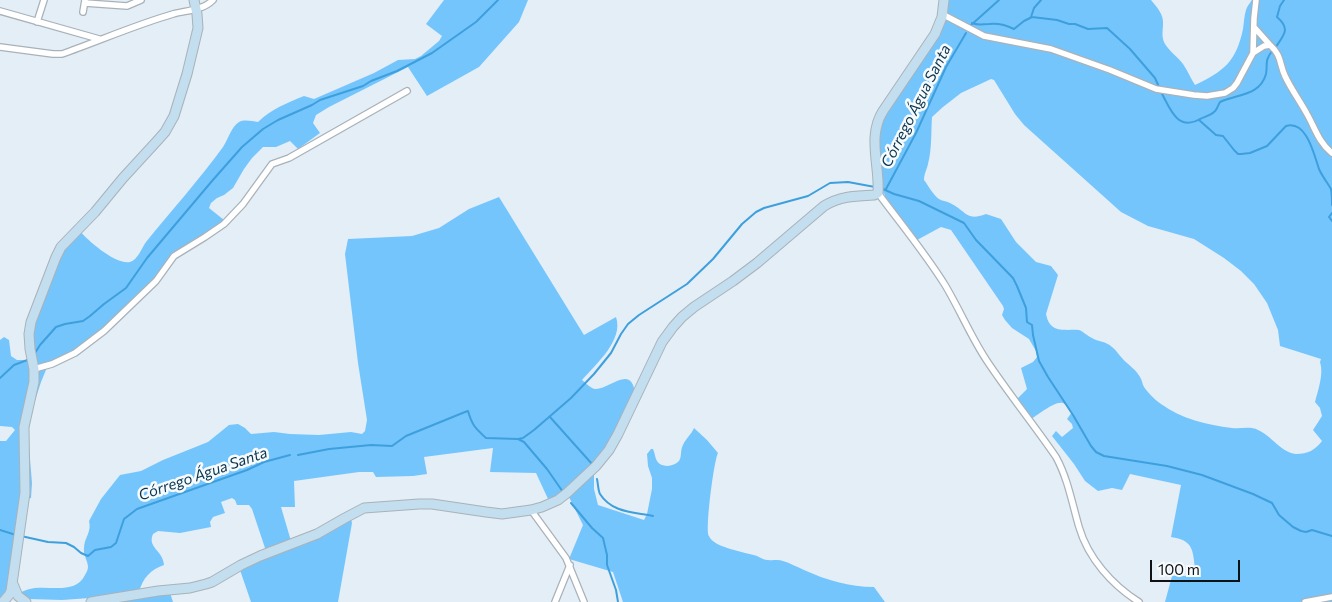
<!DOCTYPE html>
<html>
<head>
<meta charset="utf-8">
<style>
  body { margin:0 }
  #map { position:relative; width:1332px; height:602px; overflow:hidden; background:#e4eef6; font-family:Commissioner,sans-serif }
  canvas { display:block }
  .scale { position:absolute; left:1150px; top:560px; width:90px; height:22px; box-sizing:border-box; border:2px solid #0f1214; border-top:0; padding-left:6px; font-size:15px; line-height:18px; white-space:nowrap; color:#0f1214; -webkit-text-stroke:4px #f7fbfe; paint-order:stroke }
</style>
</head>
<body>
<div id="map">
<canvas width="1332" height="602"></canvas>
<div class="scale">100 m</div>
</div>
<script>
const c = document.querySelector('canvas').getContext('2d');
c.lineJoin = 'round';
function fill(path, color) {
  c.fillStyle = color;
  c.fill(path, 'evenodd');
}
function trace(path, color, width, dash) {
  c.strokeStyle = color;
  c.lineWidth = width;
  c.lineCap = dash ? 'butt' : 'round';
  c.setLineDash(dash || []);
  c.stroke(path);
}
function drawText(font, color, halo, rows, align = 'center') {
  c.font = font + ' Commissioner,sans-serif';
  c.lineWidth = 5;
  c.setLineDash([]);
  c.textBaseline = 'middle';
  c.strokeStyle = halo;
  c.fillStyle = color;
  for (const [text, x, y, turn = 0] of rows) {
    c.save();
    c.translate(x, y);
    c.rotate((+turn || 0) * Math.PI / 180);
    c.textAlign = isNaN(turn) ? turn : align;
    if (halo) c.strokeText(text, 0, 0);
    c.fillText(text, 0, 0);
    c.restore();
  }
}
fill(new Path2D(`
  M 444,0 L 528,0 L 519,22 L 479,67 L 427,96 L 408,67 L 329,107 L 316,115 L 313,123 L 320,133 L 298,149 L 290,141 L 276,147 L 263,147 L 252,158 L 244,169 L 233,188 L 224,195 L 217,198 L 211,203 L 209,208 L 229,224 L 174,256 L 151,283 L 107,328 L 72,354 L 48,365 L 41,382 L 32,410 L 28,435 L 32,483 L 31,498 L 22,500 L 6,597 L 0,600 L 0,441 L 6,441 L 15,430 L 12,427 L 0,426 L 0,340 L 4,337 L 9,340 L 11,356 L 17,360 L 32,360 L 29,339 L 57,256 L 80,231 C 88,241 116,265 130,262 C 138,260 142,247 146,242 C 172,210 199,180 223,147 C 228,140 231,127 239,122 C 244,119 252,121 258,122 C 271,109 287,103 304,96 L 314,99 L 374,73 L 398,60 L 415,59 L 421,56 L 439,41 L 442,36 L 426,24 Z
  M 947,0 L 1151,0 C 1157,7 1164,15 1163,24 C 1163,31 1161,37 1165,44 C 1170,52 1178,57 1183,64 C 1188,71 1191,79 1195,85 C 1224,71 1236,62 1243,29 C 1244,23 1244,16 1246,10 C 1247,6 1250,3 1252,0 L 1332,0 L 1332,602 L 1165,602 L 1172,576 C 1177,575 1184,577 1190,575 L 1195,569 C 1193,550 1193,540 1171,537 L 1181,485 L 1130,474 L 1122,490 L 1112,488 L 1098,491 L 1085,481 L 1074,464 L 1052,436 L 1056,431 L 1062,437 L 1073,428 L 1072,424 L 1067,419 L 1072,412 C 1069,409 1067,405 1063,403 C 1055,400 1037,416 1029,420 L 1016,400 L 1027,389 L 1021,368 L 1033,362 L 1037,357 L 1036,351 L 1029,339 L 1012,328 L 1005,320 L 1002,315 L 1004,309 L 1003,306 L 951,230 L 941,227 L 917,240 L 883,197 L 885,195 L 881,189 L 878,128 L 947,13 ZM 991,79 L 994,80 L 1015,114 L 1024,125 L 1121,212 L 1148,226 L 1194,239 L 1224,258 L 1241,271 L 1254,284 L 1267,303 L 1278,330 L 1280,346 L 1321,359 L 1320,362 C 1324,374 1318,390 1315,402 L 1320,408 L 1322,416 L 1313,430 L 1322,441 C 1315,450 1308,454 1296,454 C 1280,452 1272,436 1258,430 C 1251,426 1240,429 1232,428 C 1207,425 1182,419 1161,404 C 1155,400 1146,391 1143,385 C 1142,381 1141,378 1138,374 C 1134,368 1127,364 1122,358 C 1119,355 1116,350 1112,347 C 1106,341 1098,342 1092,338 C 1087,336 1083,331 1079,330 C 1064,329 1050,334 1046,314 L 1058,275 L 1051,266 L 1036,262 L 1016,242 L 1001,219 L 986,214 C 965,222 966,210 950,203 C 946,201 942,201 939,199 C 933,195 928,185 924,180 C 924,174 927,169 928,164 C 932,149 931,132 932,117 L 943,107 L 961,93 Z
  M 499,197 L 584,335 L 616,317 C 624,340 596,364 582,380 C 586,383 590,388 595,389 C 609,390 632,363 635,394 L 604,454 L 559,496 L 549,501 L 536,473 L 490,472 L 493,448 L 424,457 L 427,474 L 413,476 L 376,477 L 373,472 L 359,472 L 294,481 L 295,507 L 281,507 L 291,541 L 266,551 L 252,509 L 249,505 L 237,505 L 235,500 L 232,498 L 221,502 L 225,513 L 213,517 L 210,522 L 211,527 L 180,533 L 158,531 L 153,534 C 147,548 163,550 164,565 C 150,570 143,578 139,592 L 90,598 L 62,600 L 29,599 L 20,593 C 25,590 29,589 35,588 C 52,586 76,594 85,575 C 86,573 88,570 88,567 C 88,561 83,555 84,548 C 84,538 92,532 89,521 L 101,499 L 120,475 L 141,471 L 163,460 L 208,442 L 229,425 L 238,424 L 245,428 L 251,434 L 274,432 L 290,434 L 319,435 L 351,432 L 362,434 L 365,431 L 367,420 L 358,363 L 345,254 L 348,239 L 412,236 L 439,228 L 469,209 Z
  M 694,428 L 707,440 L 718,453 C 714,460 705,530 709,536 C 714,548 745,552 757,556 C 761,558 764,560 768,560 C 773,561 778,559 783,561 C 790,563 797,567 804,570 C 826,580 850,587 874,587 L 885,602 L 623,602 L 613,572 L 569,559 L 583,525 L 569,497 L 594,473 L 594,489 L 598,505 L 644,520 L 647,514 L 652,489 L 652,478 L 648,466 L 647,454 L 651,449 L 653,449 C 655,453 655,458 657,461 C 661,468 674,467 679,461 C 682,457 680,450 683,445 C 686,438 691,435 694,428 Z
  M 351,519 L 352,523 L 338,602 L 251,602 L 240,570 L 248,565 L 320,537 Z
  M 170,593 L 173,602 L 122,602 Z`), '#75c5fd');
trace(new Path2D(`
  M 1031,17 L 1034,8 L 1041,0
  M 972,23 C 979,26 982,24 989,24 C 998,23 1006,25 1014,29 L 1024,21 L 1032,17 L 1057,20 L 1069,24 L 1075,24 L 1088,29 L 1107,28 L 1130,49 L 1155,78 L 1159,87
  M 970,26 L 999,0
  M 1275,48 C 1284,35 1291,29 1277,17 L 1280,6 L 1284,0
  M 1161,92 C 1170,108 1177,132 1200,119 C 1204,117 1211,115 1214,112 C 1217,110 1218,105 1220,102 C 1237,94 1260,96 1266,74 C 1268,63 1264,62 1272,51
  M 1199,120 L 1216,135 L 1223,136 L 1234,150 L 1238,154 L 1241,154 L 1250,153 L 1267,146 L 1286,126 C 1307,120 1314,155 1319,169 C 1322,176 1327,182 1331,189 C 1332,194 1332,200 1332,205
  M 883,189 L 894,194 L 919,201 L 964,223 L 976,240 L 1013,278 L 1017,286 L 1026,308 L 1027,322 L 1032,325 L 1033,335 L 1039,361 L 1048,377 L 1073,415 L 1091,446 L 1096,452 L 1104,456 L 1167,466 L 1202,475 L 1253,494 L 1272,503 L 1279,515 L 1293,527 L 1301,531 L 1306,532 L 1312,530 L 1332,536
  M 886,189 L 916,133 L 946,67 L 966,33
  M 1332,213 L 1329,217 L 1332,221
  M 35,353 L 40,345 L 56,327 L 65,324 L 83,321 L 90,316 L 104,304 L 126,288 L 147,258 L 212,181 L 242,147 L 263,129 L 278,120 L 312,105 L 320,100 L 363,86 L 371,81 L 397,71 L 432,53 L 476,22 L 498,0
  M 0,378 L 14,365 L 30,359
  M 550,417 L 592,464
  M 518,439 L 524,442 L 547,469 L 563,492
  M 298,455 L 329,449 L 371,445 L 392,446 L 406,436 L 465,412 L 468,411 C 472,425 475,428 486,438 L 518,439 L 523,438 L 534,430 L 571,398 L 594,374 L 611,353 L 621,334 L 628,324 L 639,315 L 687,284 L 713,259 L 742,224 L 756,212 L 764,208 L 808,196 L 830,183 L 848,182 L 875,187
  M 597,479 C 598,483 598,490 600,494 C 612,513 634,512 653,516
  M 571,503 L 592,528 L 603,538 L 607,555 L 607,565 L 616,590 L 618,602
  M 0,530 L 16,535
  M 21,536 L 48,542 L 66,543 L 74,547 L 81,553 L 88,556 L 95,550 L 111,547 L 116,543 L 124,519 L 137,509 L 247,470 L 264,462 L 290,455`), '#3e9fdd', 2);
const street = new Path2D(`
  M 85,3 L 127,6 L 141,0
  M 0,11 L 99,39
  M 83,12 L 85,0
  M 942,14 L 984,36 L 1051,49 L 1110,70 L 1156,89 L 1194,95 L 1207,96 L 1225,93 L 1233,88 L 1237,83 L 1253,53 L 1254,18 L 1256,0
  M 37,22 L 44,0
  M 1254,27 L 1270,45
  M 0,47 L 53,54 L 62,54 C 99,41 135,25 173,14 C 187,10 202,11 213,0
  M 1253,53 L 1264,46 L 1270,45 C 1282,56 1279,63 1285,76 C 1291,89 1300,101 1307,114 C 1315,128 1319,143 1332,153
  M 878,193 C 901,224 925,253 945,285 C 960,310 971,337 987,361 C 1009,394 1034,425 1056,457 C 1068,479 1072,503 1079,527 C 1088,558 1112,585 1139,602
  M 34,369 L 52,364 L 75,353 L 104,331 L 156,281 L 174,256 L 205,237 L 224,224 L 243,204 L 272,164 L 289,158 L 407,91
  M 531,510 L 566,558 L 584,602
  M 555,602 L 570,565
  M 1305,602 L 1332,597`);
const secondary = new Path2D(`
  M 13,584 L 18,596 L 26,602
  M 3,602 L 9,595 L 11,591 L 25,493 L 24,427 L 34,382 L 34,369 L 30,349 L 29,334 L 31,322 L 56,257 L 61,247 L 95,212 L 123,178 L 157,141 L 165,132 L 174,116 L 187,74 L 198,28 L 197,14 L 194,0
  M 91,602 L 158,591 L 190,588 L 206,584 L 212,582 L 241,565 L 260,556 L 317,534 L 345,518 L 364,508 L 419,504 L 432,504 L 486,512 L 502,514 L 531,510 L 542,507 L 558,500 L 567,493 L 596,466 L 609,450 L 618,434 L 662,342 L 673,327 L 682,317 L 694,307 L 733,281 L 757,263 L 824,206 C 841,196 855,196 874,195 L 878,193 C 880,166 867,136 883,111 L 935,34 L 942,17 L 944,0`);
trace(street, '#a9b2b9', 8);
trace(secondary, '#a9b2b9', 11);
trace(street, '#fff', 5.5);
trace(secondary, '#c3deee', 9);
drawText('italic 15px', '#0a344d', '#f7fbfe', [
  ["Córrego Água Santa",916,106,-63],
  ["Córrego Água Santa",203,474,-19]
]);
</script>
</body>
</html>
